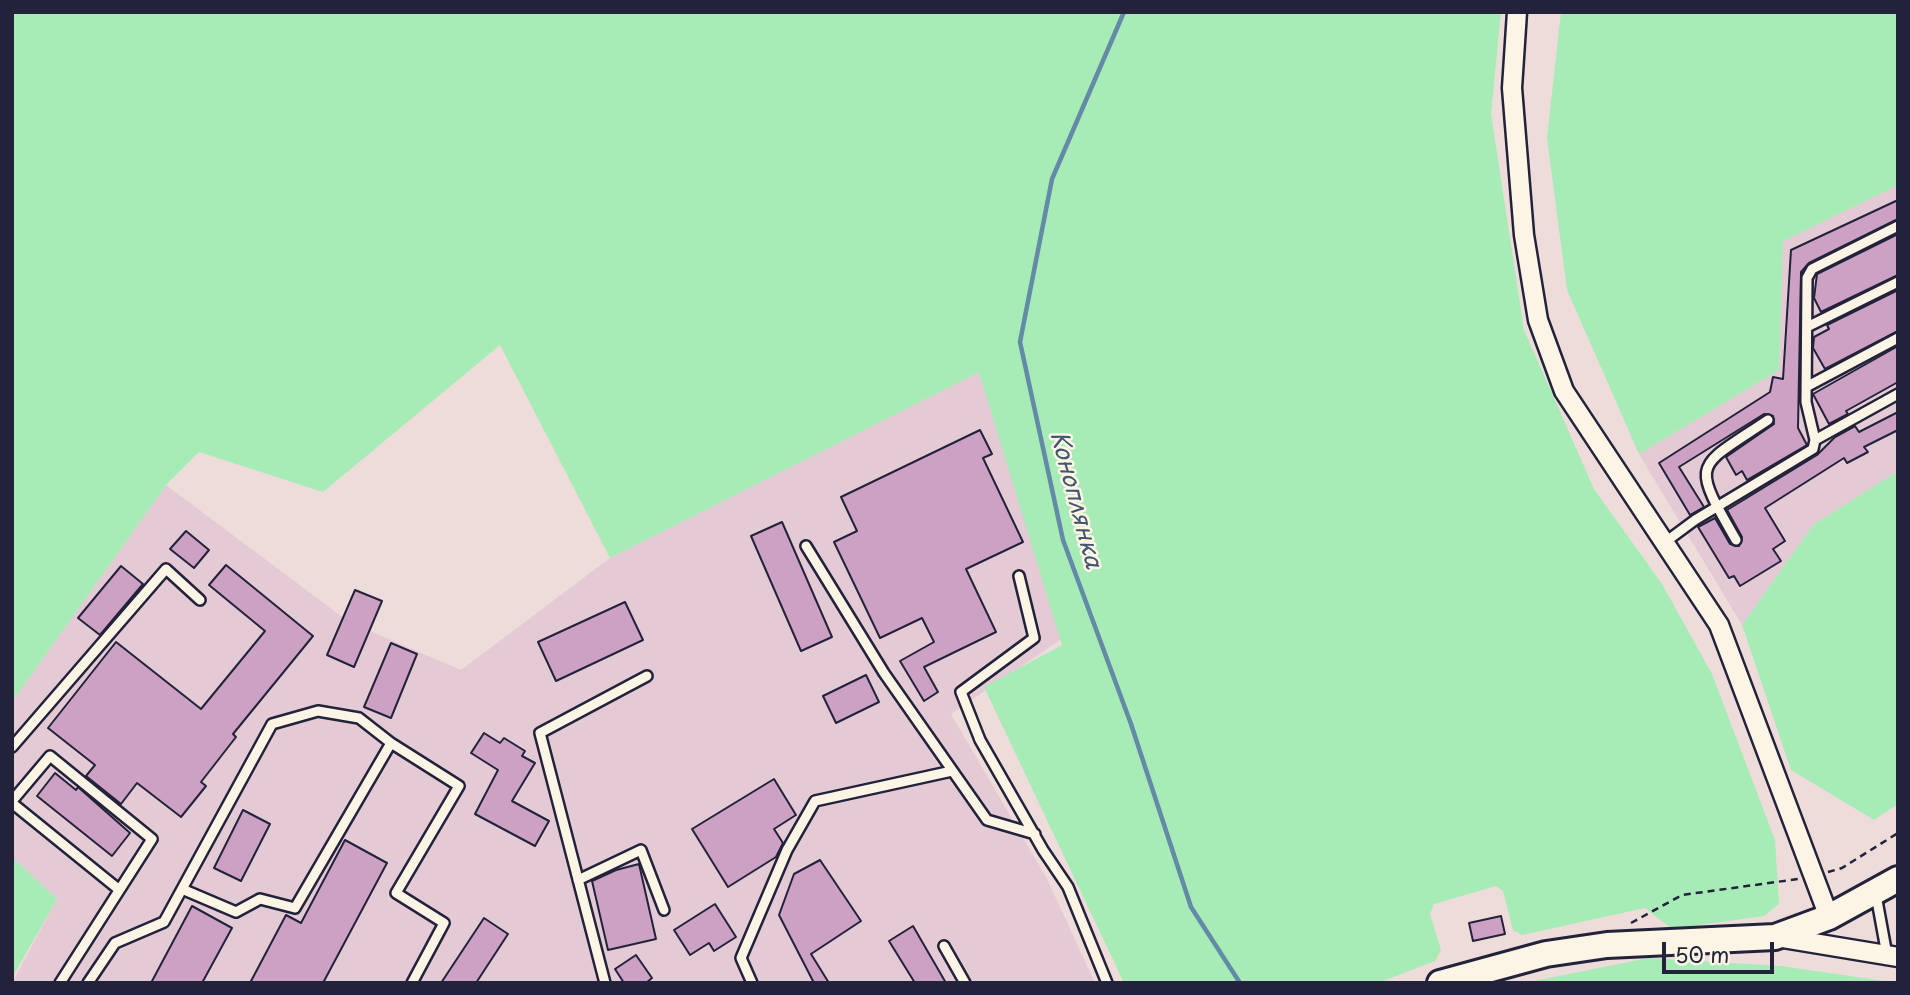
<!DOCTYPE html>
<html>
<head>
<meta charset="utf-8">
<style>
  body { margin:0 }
  #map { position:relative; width:1910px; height:995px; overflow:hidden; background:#eedcdb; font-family:"Playpen Sans",sans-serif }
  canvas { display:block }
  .frame { position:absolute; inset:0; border:14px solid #22223b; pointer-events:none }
  .scale { position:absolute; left:1662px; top:942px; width:112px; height:32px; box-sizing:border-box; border:4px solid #22223b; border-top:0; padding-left:9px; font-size:21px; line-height:24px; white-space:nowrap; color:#22223b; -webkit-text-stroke:5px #fcf5e5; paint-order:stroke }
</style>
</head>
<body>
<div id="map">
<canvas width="1910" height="995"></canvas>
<div class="frame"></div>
<div class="scale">50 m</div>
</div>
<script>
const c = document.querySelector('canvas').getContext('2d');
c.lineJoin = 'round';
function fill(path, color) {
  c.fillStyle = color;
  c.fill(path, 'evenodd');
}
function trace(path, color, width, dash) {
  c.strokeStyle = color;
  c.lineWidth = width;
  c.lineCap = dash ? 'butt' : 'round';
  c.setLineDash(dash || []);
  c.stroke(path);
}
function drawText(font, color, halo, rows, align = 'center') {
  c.font = font + ' "Playpen Sans",sans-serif';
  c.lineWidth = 5;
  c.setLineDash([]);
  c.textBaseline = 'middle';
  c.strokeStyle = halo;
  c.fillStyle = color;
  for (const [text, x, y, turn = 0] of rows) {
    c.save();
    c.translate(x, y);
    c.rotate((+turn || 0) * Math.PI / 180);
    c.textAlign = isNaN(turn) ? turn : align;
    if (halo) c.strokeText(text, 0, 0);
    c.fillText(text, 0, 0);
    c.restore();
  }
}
fill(new Path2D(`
  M 1898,185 L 1898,471 L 1813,525 L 1742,625 L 1639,454 L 1779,370 L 1783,241 Z
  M 979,372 L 1066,636 L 951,714 L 1047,879 L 1095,983 L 12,983 L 57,899 L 12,857 L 12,702 L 166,485 L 349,622 L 461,670 L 610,558 Z`), '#e4cad4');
fill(new Path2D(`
  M 12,12 L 1501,12 L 1491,114 L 1524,330 L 1594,489 L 1662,584 L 1712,674 L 1775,840 L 1779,904 L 1764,916 L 1672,929 L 1645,908 L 1522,935 L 1513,930 L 1503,891 L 1496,886 L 1434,904 L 1430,914 L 1441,950 L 1435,961 L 1378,983 L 1124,983 L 984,687 L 1062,645 L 979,372 L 610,558 L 500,345 L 323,492 L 199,452 L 166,485 L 12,702 Z
  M 1561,12 L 1898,12 L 1898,185 L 1783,241 L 1779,370 L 1639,454 L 1567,290 L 1547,138 Z
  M 1898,471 L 1898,804 L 1874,820 L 1791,770 L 1742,625 L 1813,525 Z
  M 12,857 L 57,899 L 12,978 Z
  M 1648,958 L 1781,966 L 1898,983 L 1524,983 Z`), '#a7ebb6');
trace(new Path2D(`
  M 1124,12 L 1052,179 L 1020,342 L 1063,540 L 1131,724 L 1191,907 L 1240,983`), '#638aa7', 4.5);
const building = new Path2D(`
  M 1898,200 L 1898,219 L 1809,263 L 1801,272 L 1798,428 L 1807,445 L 1747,480 L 1742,471 L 1736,475 L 1726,457 L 1774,424 L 1773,416 L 1764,414 L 1679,467 L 1704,507 L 1690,515 L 1659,463 L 1770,392 L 1773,377 L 1783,379 L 1791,250 Z
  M 1898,234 L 1898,275 L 1821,312 L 1814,298 L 1817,274 Z
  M 1898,290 L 1898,331 L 1825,369 L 1813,348 L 1814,337 L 1829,329 L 1827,325 Z
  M 1898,346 L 1898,382 L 1846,411 L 1848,414 L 1829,424 L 1813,394 Z
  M 1898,412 L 1898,430 L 1864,447 L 1868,452 L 1847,463 L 1844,458 L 1765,508 L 1785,541 L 1773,549 L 1781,561 L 1740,586 L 1734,576 L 1729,578 L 1698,527 L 1715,518 L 1730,544 L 1739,546 L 1742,537 L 1727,510 L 1817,455 L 1835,437 L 1855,426 L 1859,432 Z
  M 980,430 L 992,454 L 983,458 L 1023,542 L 966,569 L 996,632 L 924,667 L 938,692 L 924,701 L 900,661 L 934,642 L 922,618 L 880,638 L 834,542 L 857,531 L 841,497 Z
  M 782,522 L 832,637 L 801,651 L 751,536 Z
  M 186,531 L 209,550 L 194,568 L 170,549 Z
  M 226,565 L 313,636 L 233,734 L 236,737 L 201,782 L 206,786 L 181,817 L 137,783 L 121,804 L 86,776 L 95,765 L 48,728 L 116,642 L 201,709 L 265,631 L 209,585 Z
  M 121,566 L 143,584 L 100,635 L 78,618 Z
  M 355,590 L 382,601 L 354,667 L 327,655 Z
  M 625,602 L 643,640 L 556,681 L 538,642 Z
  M 391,643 L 417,654 L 391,718 L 364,707 Z
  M 866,675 L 879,702 L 836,723 L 823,696 Z
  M 484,733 L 500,743 L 504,738 L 525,751 L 522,756 L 535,763 L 512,801 L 549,821 L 535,846 L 475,814 L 498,770 L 471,753 Z
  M 55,773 L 76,790 L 78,787 L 130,833 L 112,856 L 37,796 Z
  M 774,779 L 796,815 L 774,829 L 783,843 L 776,857 L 728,887 L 692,829 Z
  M 243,810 L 270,824 L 241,881 L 214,868 Z
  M 345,840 L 387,863 L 323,983 L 250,983 L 286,915 L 301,923 Z
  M 820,860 L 861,921 L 811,954 L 829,983 L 814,983 L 779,915 L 794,874 Z
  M 639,864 L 656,939 L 608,950 L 592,881 L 616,870 Z
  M 715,904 L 736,937 L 714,951 L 709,943 L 690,955 L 674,930 Z
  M 192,906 L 232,928 L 202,983 L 151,983 Z
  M 1501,916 L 1505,934 L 1473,941 L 1469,923 Z
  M 484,918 L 508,934 L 476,983 L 441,983 Z
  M 913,926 L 946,983 L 915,983 L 889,941 Z
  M 636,955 L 652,978 L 646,983 L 624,983 L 615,969 Z`);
fill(building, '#cda1c4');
trace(building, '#22223b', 2);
const service = new Path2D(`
  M 1807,327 L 1898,282
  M 1806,387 L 1898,338
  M 1815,440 L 1898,394
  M 1736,540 C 1690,460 1695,469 1768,420
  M 1664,543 L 1695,520 L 1813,449 L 1815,440 L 1806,402 L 1807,278 L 1812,269 L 1898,226
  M 806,546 L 884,673 L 987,820 L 1035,834
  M 1019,576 L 1034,638 L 961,692 L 980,740 L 1043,850 L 1068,887 L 1107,983
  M 391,743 L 459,786 L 396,893 L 444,923 L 412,983
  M 12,747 L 166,569 L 200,600
  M 12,801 L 50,756 L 152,839 L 60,983
  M 12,803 L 117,888
  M 578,880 L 641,850 L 664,910
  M 1876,895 L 1887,955
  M 944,946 L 965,983
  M 88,983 L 115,943 L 164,922 L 272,724 L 318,711 L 359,718 L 391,743 L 295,908 L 260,899 L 236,912 L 182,889
  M 605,983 L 540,733 L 647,676
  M 752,983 L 741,958 L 787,850 L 815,801 L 952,771`);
const minor = new Path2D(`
  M 1517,12 L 1512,88 L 1524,235 L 1538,320 L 1564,391 L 1719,625 L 1829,917
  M 1777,937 L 1898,957`);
const secondary = new Path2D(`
  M 1440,983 L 1546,954 L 1607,945 L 1775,937 L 1829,917 L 1898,879`);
trace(service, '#22223b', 14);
trace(minor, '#22223b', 23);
trace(secondary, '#22223b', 30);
trace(new Path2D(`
  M 1828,872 L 1842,868 L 1898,833
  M 1631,923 L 1682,895 L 1798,879`), '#22223b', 2.5, [7, 5]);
trace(service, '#fcf5e5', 9);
trace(minor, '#fcf5e5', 18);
trace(secondary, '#fcf5e5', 24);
drawText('italic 24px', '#425671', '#fcf5e5', [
  ["Коноплянка",1075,500,75]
]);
</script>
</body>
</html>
